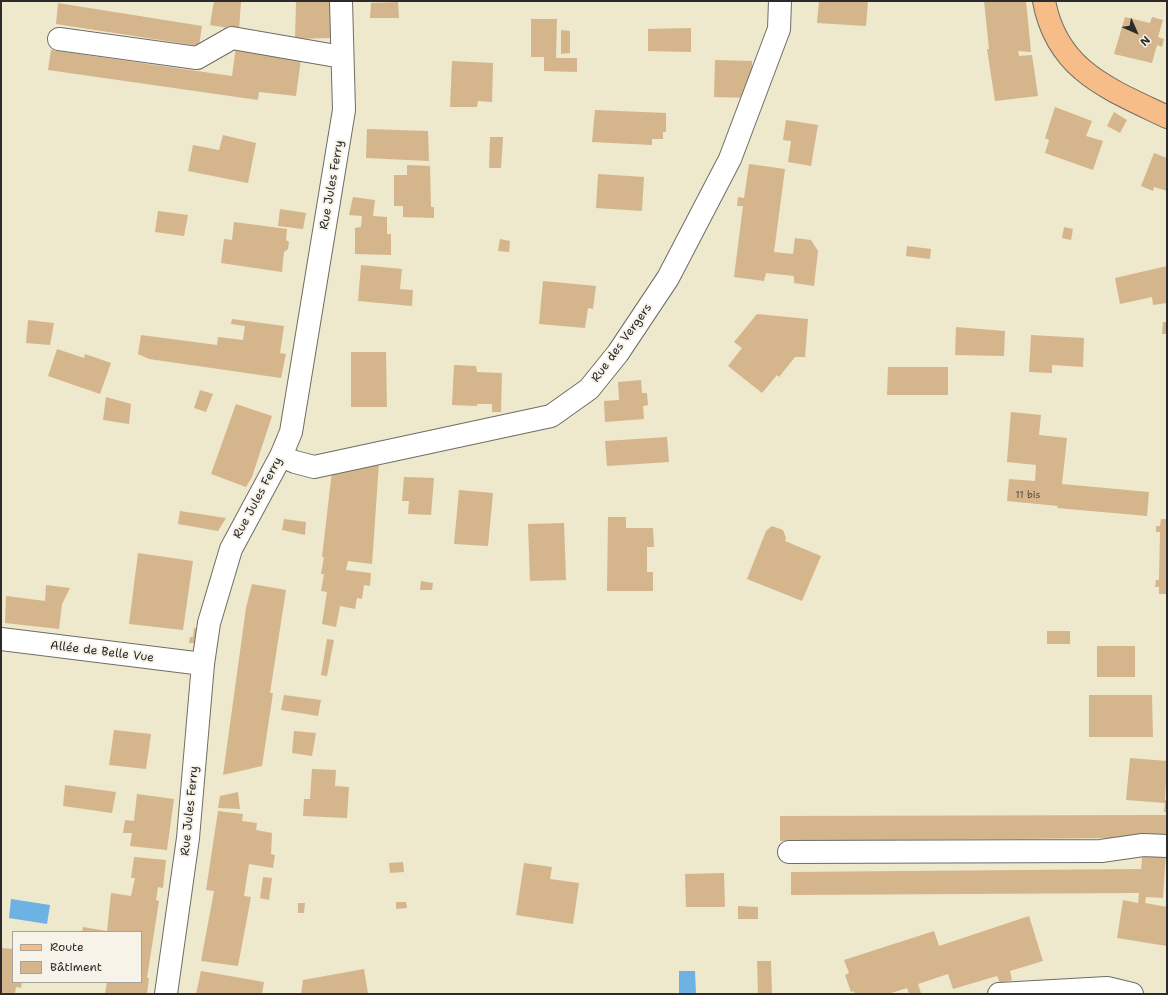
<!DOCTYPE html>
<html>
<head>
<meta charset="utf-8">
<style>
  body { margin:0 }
  #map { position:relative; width:1168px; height:995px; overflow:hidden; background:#eee8cd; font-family:"Shantell Sans",sans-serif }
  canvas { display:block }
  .frame { position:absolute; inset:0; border:2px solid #2b2b2b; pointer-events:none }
  .legend { position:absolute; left:12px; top:931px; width:130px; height:52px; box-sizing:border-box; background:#f7f3e8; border:1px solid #a5a39c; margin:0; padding:5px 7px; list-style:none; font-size:12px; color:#2b2b2b }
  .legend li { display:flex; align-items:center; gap:8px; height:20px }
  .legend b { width:20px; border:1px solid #a5a39c }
  .north { position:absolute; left:1116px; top:12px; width:40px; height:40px; -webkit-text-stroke:3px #f7f3e8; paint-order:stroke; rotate:135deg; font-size:11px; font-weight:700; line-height:16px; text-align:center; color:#2b2b2b }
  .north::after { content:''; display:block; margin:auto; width:14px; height:18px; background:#2b2b2b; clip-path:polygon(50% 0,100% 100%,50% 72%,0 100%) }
</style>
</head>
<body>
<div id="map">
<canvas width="1168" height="995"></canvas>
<div class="frame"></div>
<ul class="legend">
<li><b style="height:5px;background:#f7bd88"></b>Route</li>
<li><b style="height:11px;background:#d5b58c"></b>Bâtiment</li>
</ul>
<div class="north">N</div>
</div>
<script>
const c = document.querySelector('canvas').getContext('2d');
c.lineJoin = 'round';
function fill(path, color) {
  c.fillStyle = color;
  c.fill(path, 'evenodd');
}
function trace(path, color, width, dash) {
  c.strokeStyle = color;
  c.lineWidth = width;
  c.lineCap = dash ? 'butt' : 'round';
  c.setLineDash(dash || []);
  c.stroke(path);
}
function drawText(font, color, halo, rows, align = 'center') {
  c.font = font + ' "Shantell Sans",sans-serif';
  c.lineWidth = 4;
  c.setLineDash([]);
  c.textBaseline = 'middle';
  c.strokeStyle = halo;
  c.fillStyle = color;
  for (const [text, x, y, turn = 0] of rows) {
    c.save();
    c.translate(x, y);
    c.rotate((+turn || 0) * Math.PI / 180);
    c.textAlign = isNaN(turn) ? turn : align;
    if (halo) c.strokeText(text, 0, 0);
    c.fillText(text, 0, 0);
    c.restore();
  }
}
fill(new Path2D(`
  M 11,899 L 50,905 L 47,924 L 9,918 Z
  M 679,971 L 695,971 L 696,994 L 679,994 Z`), '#6cb3e3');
fill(new Path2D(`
  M 214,1 L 241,2 L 239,30 L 210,25 Z
  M 296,1 L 331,1 L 330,38 L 295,39 Z
  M 819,1 L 868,1 L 866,26 L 817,23 Z
  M 984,1 L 1026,1 L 1031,52 L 1018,51 L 1019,56 L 1032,55 L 1038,96 L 995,101 L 987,49 L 989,49 Z
  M 398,2 L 399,18 L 370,18 L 371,3 Z
  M 58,3 L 202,26 L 199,46 L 56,24 Z
  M 1125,17 L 1150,23 L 1152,17 L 1163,20 L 1158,37 L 1164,39 L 1162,47 L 1157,45 L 1152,63 L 1114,54 Z
  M 531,19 L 557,19 L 556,58 L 577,58 L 577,72 L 544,71 L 544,57 L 531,57 Z
  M 691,28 L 691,52 L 648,51 L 648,29 Z
  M 561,30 L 570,31 L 570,53 L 561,54 Z
  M 236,46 L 301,59 L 296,96 L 259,92 L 258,100 L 48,70 L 51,50 L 232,76 Z
  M 715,60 L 752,61 L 752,98 L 714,97 Z
  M 452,61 L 493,63 L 492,102 L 478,101 L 477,107 L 450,107 Z
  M 1055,107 L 1092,121 L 1086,136 L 1103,141 L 1093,170 L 1045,153 L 1049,140 L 1045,138 Z
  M 595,110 L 666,113 L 666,132 L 663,132 L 663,139 L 652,139 L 652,145 L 592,142 Z
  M 1114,112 L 1127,120 L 1120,133 L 1107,126 Z
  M 786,120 L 818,125 L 811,166 L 788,162 L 791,141 L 783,140 Z
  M 367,129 L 428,131 L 429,161 L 366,158 Z
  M 223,135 L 256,143 L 248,183 L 188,171 L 193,145 L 219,150 Z
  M 490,137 L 503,137 L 501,168 L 489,168 Z
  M 1154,153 L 1167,158 L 1167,191 L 1154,187 L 1153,191 L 1141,186 Z
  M 749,164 L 785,169 L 774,252 L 793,254 L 795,238 L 811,240 L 818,251 L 814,286 L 794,283 L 794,276 L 766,273 L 764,281 L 734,277 L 743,206 L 737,206 L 738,197 L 744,198 Z
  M 407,165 L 430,166 L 431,207 L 434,207 L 434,218 L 403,217 L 403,206 L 394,206 L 394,175 L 407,175 Z
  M 598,174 L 644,177 L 642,211 L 596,208 Z
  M 353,197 L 375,200 L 373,216 L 387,217 L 387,234 L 391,234 L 391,255 L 355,254 L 355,228 L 361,227 L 362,216 L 349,215 Z
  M 280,209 L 306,213 L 303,229 L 278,226 Z
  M 158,211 L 188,215 L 184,236 L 155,232 Z
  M 234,222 L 287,229 L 286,240 L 289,242 L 288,249 L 284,252 L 282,272 L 221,263 L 224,239 L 232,240 Z
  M 1064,227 L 1073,229 L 1071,240 L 1062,238 Z
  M 500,239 L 510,241 L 509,252 L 498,251 Z
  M 907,246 L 931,249 L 930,259 L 906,256 Z
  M 361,265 L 402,269 L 400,289 L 413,290 L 412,306 L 358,301 Z
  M 1167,266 L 1167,303 L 1153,305 L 1152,297 L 1120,304 L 1115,278 Z
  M 543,281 L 596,286 L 593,309 L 588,308 L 585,328 L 539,324 Z
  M 757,314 L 808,319 L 805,357 L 795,357 L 779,377 L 777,375 L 762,393 L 728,366 L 742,348 L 734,342 Z
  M 232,319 L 284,326 L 280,353 L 286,354 L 281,378 L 149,359 L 138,354 L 141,335 L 217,345 L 218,337 L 243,340 L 245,326 L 231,324 Z
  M 28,320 L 54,323 L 50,345 L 26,343 Z
  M 1163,322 L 1167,322 L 1167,334 L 1162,334 Z
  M 956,327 L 1005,331 L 1004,356 L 955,355 Z
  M 1031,335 L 1084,338 L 1083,367 L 1052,365 L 1052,373 L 1029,372 Z
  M 57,349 L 84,358 L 85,354 L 111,363 L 100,394 L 48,376 Z
  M 351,352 L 386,352 L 387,407 L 351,407 Z
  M 454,365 L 476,366 L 477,372 L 502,373 L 501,412 L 492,412 L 492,404 L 477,404 L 477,406 L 452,405 Z
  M 888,367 L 948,367 L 948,395 L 887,395 Z
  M 641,380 L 642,393 L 647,393 L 648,405 L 643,406 L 644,419 L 605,422 L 604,401 L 619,400 L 618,382 Z
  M 200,390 L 213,394 L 206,412 L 194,408 Z
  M 106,397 L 131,404 L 129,424 L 103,420 Z
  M 236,404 L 272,416 L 252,477 L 246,487 L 211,474 Z
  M 1011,412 L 1041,415 L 1039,435 L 1067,438 L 1062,484 L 1149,492 L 1147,516 L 1057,508 L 1058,506 L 1007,501 L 1009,479 L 1035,481 L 1036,465 L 1007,462 Z
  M 667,437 L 669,462 L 607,466 L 605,441 Z
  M 379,463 L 372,564 L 348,561 L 346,570 L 371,573 L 370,586 L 364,585 L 362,599 L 357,598 L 355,609 L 340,606 L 336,627 L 322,624 L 327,592 L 321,591 L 324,574 L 321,574 L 324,557 L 322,557 L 332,471 Z
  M 404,477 L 434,478 L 431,515 L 408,514 L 409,501 L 402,501 Z
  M 459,490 L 493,493 L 488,546 L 454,544 Z
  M 180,511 L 226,518 L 218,531 L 178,524 Z
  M 608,517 L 626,517 L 626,528 L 653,528 L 654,547 L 647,547 L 647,572 L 653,572 L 653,591 L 607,591 Z
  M 284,519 L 306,522 L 305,535 L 282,530 Z
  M 1161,519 L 1167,519 L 1167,594 L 1159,594 L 1159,587 L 1155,587 L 1156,580 L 1159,580 L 1160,532 L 1156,532 L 1156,526 L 1160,526 Z
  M 564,523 L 566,580 L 530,581 L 528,524 Z
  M 772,526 L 783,530 L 786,538 L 785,541 L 821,556 L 802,601 L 747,579 L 766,531 Z
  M 138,553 L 193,561 L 183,630 L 129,624 Z
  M 421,581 L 433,583 L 432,590 L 420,590 Z
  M 252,584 L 286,590 L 270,693 L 273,693 L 262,766 L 223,775 L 246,608 Z
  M 46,585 L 70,588 L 62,604 L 59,629 L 5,623 L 6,596 L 45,601 Z
  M 194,628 L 200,629 L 198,643 L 189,643 L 190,637 L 193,637 Z
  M 1047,631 L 1070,631 L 1070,644 L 1047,644 Z
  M 327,639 L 334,640 L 327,676 L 321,675 Z
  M 1097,646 L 1135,646 L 1135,677 L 1097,677 Z
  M 284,695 L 321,700 L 318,716 L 281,710 Z
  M 1089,695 L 1152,695 L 1153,737 L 1089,737 Z
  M 114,730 L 151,734 L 146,769 L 109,765 Z
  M 294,731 L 316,733 L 312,756 L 292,753 Z
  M 1130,758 L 1167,761 L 1165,800 L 1167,800 L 1167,812 L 1164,812 L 1165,803 L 1126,800 Z
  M 312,769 L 336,770 L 335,786 L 349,787 L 347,818 L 303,816 L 304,799 L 310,799 Z
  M 65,785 L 116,792 L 112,813 L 63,806 Z
  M 238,792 L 240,809 L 218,808 L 220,796 Z
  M 137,794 L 174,799 L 167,850 L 130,846 L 132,833 L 123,833 L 125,820 L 134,821 Z
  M 218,811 L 243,814 L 242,821 L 257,823 L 256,830 L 272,833 L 271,854 L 275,855 L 273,868 L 249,864 L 244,896 L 251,897 L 238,966 L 201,961 L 214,891 L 206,890 Z
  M 1167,815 L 1166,840 L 1120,838 L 780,841 L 780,816 Z
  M 1143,849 L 1166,851 L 1163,898 L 1146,897 L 1145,903 L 1167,907 L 1167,946 L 1117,938 L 1123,900 L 1138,903 L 1139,893 L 791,895 L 791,872 L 1141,869 Z
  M 134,857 L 166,860 L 163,888 L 158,887 L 156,900 L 159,901 L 147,978 L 149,978 L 147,994 L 105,994 L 107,982 L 141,982 L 141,932 L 82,932 L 83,927 L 107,931 L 111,893 L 131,896 L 135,878 L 131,878 Z
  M 403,862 L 404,872 L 390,873 L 389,863 Z
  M 524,863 L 552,867 L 550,879 L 579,883 L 573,924 L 516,915 Z
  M 724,873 L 725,907 L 686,907 L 685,874 Z
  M 263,877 L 272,878 L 269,900 L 260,898 Z
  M 396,902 L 406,902 L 407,908 L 396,909 Z
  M 298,903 L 305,903 L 304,913 L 298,913 Z
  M 738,906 L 758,907 L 758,919 L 738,919 Z
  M 1029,916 L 1043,961 L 1010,971 L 1012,980 L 1000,983 L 997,976 L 953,989 L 948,974 L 918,984 L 921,993 L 917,994 L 909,994 L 907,988 L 888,994 L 855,994 L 854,991 L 851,992 L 845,975 L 849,973 L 844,960 L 934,931 L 939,946 Z
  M 1,948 L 13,949 L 13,982 L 22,982 L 21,988 L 16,987 L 15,994 L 1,994 Z
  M 757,961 L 771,961 L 772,994 L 758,994 Z
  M 364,969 L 368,994 L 301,994 L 303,980 Z
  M 201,971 L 264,982 L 262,994 L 196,994 Z`), '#d5b58c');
const minor = new Path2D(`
  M 59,39 L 197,58 L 232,38 L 342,57
  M 281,456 L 295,462 L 314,467 L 551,416 L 589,389 L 618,353 L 668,278 L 730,159 L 779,29 L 780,1
  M 1,639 L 203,664
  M 789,852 L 1101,851 L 1143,845 L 1167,846
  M 166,994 L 188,838 L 203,664 L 209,623 L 231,549 L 281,456 L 291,432 L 344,110 L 341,1
  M 999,994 L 1107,988 L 1132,994`);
const major = new Path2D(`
  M 1044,1 C 1057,71 1109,89 1167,117`);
trace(minor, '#6f6d64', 24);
trace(major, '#6f6d64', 24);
trace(minor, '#fff', 22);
trace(major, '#f7bd88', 22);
drawText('10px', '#564e43', null, [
  ["11 bis",1028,495]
]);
drawText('12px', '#2b2b2b', '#f7f3e8', [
  ["Rue Jules Ferry",332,185,-80],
  ["Rue des Vergers",622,343,-54],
  ["Rue Jules Ferry",258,498,-62],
  ["Allée de Belle Vue",102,652,7],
  ["Rue Jules Ferry",190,811,-84]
]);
</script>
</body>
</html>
